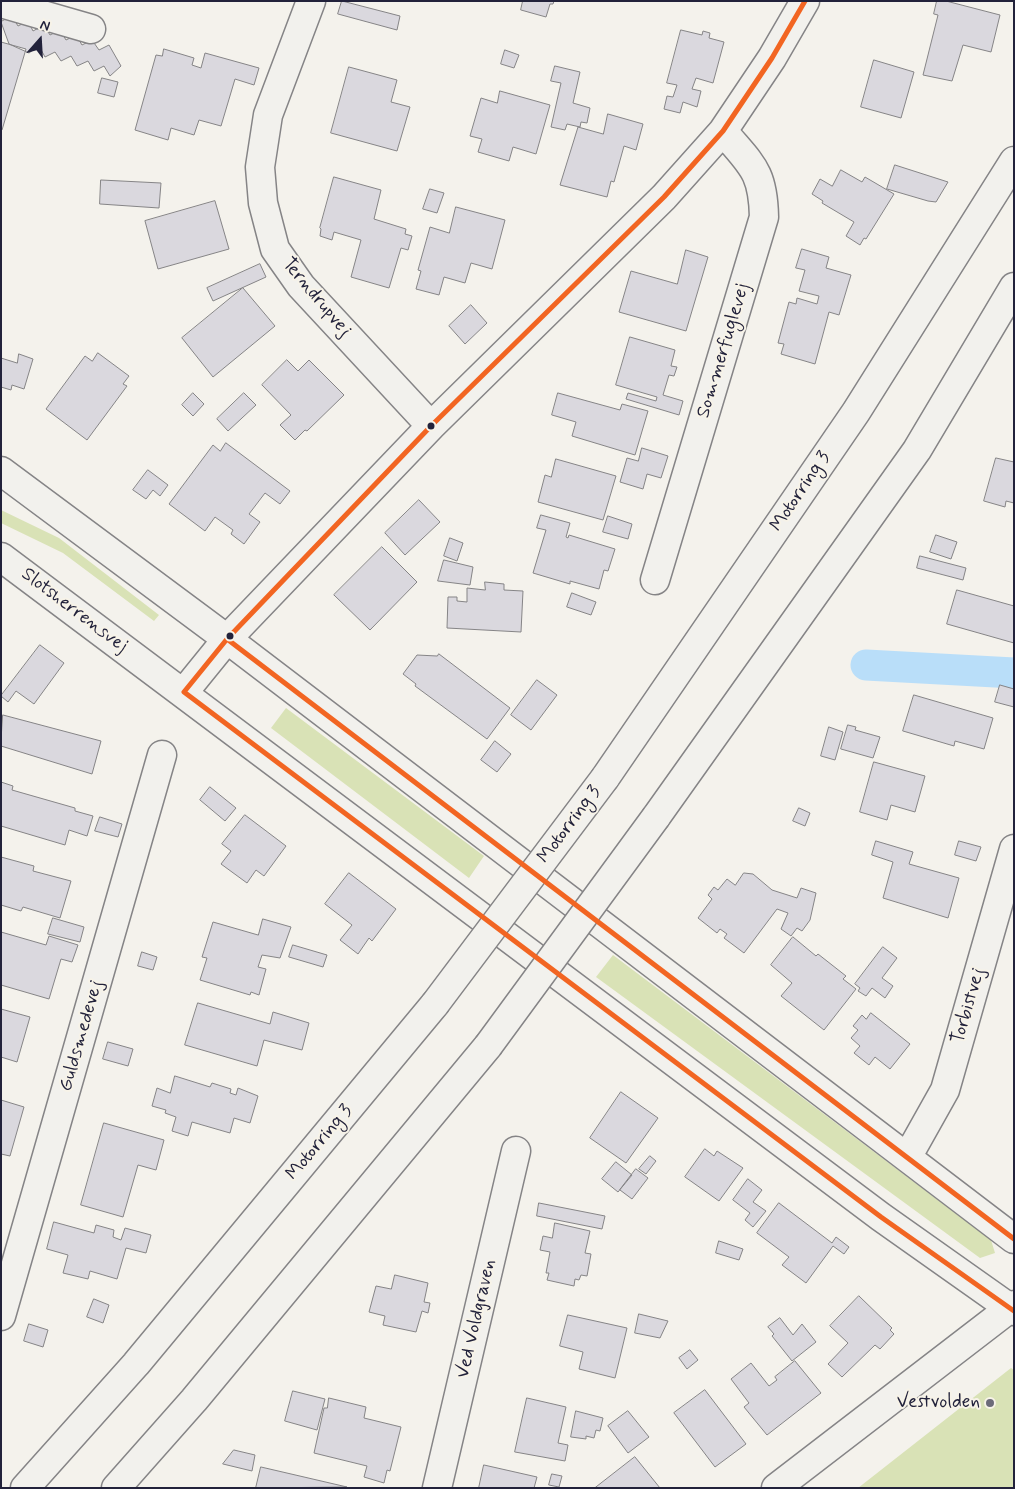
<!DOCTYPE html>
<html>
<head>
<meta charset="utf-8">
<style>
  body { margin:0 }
  #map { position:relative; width:1015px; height:1489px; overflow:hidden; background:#f4f2ec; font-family:Mynerve,sans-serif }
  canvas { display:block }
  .frame { position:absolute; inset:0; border:2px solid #22223b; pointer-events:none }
  .north { position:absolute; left:15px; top:15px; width:50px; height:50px; -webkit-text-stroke:4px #f7f3e8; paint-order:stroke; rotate:19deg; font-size:14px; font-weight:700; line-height:20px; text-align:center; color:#22223b }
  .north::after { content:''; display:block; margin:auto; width:18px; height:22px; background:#22223b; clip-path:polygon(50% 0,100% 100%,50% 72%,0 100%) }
</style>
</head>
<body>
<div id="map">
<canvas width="1015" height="1489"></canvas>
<div class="frame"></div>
<div class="north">N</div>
</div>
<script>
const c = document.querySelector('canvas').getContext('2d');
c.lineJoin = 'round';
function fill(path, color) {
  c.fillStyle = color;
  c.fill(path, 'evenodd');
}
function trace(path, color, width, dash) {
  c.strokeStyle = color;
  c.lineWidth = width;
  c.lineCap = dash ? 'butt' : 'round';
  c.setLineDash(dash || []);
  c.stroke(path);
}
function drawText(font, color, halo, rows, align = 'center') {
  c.font = font + ' Mynerve,sans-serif';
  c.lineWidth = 4;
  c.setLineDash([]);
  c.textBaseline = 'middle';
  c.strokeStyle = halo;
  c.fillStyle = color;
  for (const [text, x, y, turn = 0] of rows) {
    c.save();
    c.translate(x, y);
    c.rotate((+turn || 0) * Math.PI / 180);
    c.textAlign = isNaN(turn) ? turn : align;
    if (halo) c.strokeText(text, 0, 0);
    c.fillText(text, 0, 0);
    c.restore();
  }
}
fill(new Path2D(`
  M 1,510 L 59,538 L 159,615 L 154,621 L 63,553 L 1,523 Z
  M 286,708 L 484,856 L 469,878 L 271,728 Z
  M 613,955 L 991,1240 L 995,1253 L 980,1258 L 596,977 Z
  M 1011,1368 L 1014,1370 L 1014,1488 L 858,1488 Z`), '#d9e2b6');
trace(new Path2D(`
  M 866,665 L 1014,673`), '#b9def9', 31);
const building = new Path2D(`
  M 342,1 L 400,16 L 397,30 L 338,14 Z
  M 523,1 L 554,1 L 553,4 L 550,4 L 546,17 L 521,10 Z
  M 937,1 L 946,1 L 1000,15 L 991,52 L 963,45 L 952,81 L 923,75 L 938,15 L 934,14 Z
  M 12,16 L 18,26 L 28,21 L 33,31 L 44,25 L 50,35 L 60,30 L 66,40 L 76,35 L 82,45 L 92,40 L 99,50 L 109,45 L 121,66 L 110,76 L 104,66 L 94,71 L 88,61 L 77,66 L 71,56 L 61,61 L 55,52 L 45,57 L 39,46 L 29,53 L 9,44 L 1,22 Z
  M 681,30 L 702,35 L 703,31 L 710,33 L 709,38 L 724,42 L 713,83 L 696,78 L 692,89 L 701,91 L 697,107 L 683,102 L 680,113 L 664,109 L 667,96 L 673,97 L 677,85 L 667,83 Z
  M 1,42 L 26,49 L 2,130 L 1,130 Z
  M 164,49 L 194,58 L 192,65 L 201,68 L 205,53 L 259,68 L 254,85 L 235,79 L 221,126 L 199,120 L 194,135 L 171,128 L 168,140 L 135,130 L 156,55 L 162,56 Z
  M 505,50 L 519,55 L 514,68 L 501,64 Z
  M 874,60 L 914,72 L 901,118 L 861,107 Z
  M 555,66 L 580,72 L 573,103 L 590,108 L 587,123 L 581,122 L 580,127 L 567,124 L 565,130 L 551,127 L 561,83 L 551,81 Z
  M 349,67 L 397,80 L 391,102 L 410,107 L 397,151 L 331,133 Z
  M 102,78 L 118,82 L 114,97 L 98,93 Z
  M 500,91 L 550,105 L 536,154 L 513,147 L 509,161 L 478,152 L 482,139 L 470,136 L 481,98 L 497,103 Z
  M 608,114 L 643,124 L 636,150 L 624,146 L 614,182 L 611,181 L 607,197 L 560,185 L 578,127 L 603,134 Z
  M 895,165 L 948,182 L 936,202 L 928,201 L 887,189 Z
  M 841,170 L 862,182 L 865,177 L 894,194 L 866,239 L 864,238 L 860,245 L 846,236 L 854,222 L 822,203 L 823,201 L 812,194 L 820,179 L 832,186 Z
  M 334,177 L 381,190 L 374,219 L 406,229 L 405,234 L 412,236 L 408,250 L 401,248 L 389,288 L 351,277 L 361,240 L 334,232 L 332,240 L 320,236 L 321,229 L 320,228 Z
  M 101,180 L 161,183 L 159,208 L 100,204 Z
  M 430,189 L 444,193 L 437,213 L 423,209 Z
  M 215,201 L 229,249 L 158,269 L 145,221 Z
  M 456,207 L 505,220 L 492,269 L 471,263 L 465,283 L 444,277 L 439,295 L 416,289 L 421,271 L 418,270 L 430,227 L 449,233 Z
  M 802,249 L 829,257 L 826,268 L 851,275 L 839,315 L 829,312 L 815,364 L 781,354 L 784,344 L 778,343 L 789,302 L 796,304 L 797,298 L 817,304 L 819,296 L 799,291 L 805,270 L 796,268 Z
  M 686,250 L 708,257 L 686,331 L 619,312 L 631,271 L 677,284 Z
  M 260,264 L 266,277 L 213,301 L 207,288 Z
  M 243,288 L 275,326 L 213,377 L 182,338 Z
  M 471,305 L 487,323 L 465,344 L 449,326 Z
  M 630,337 L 675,350 L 671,366 L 677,367 L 674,376 L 669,375 L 663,395 L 683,401 L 679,415 L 626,399 L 628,393 L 656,401 L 657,397 L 616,385 Z
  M 98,353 L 129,376 L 123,384 L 127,386 L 87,440 L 46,409 L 85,356 L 92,361 Z
  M 19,354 L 33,359 L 24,389 L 12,385 L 11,390 L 1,387 L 1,358 L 17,363 Z
  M 287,360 L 298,371 L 309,360 L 344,395 L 307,431 L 305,430 L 295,440 L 280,425 L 291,415 L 262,385 Z
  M 193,393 L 204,404 L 193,416 L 182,405 Z
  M 244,393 L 256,405 L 228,431 L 217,419 Z
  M 558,393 L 620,410 L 622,404 L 648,411 L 635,455 L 572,436 L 576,422 L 552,415 Z
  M 226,443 L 290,491 L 280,504 L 265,493 L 249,514 L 260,522 L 244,544 L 231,534 L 233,530 L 215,517 L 205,531 L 169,504 L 213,445 L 220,451 Z
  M 642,448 L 668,456 L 661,478 L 647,474 L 643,489 L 620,482 L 627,458 L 638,461 Z
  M 996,458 L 1014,462 L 1014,503 L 1006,501 L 1005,507 L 984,501 Z
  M 556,459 L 616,476 L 603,520 L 538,502 L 545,475 L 551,477 Z
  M 148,470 L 168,485 L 160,496 L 153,490 L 146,499 L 133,490 Z
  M 419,500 L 440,522 L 405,555 L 385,533 Z
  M 541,515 L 570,523 L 566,537 L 568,538 L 569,535 L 615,549 L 608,571 L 604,570 L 599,589 L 570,581 L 570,584 L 533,573 L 546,530 L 537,528 Z
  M 608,516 L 632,524 L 628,539 L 603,532 Z
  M 936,535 L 957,542 L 951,559 L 930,552 Z
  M 450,538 L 463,543 L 457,561 L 444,556 Z
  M 382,547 L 417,582 L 370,630 L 334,595 Z
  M 920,556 L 966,568 L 963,580 L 917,568 Z
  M 444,560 L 473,567 L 470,585 L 438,581 Z
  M 485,582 L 504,584 L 504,590 L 523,591 L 521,632 L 447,628 L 448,597 L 457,597 L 457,601 L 467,602 L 467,588 L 485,590 Z
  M 957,590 L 1014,606 L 1014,643 L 947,624 Z
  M 572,593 L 596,602 L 591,615 L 567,607 Z
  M 40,645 L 64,663 L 34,704 L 16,691 L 8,702 L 1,696 Z
  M 439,654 L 510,708 L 487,739 L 415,686 L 416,684 L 403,674 L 417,655 L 437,656 Z
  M 537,680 L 557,695 L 531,730 L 511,715 Z
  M 1000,685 L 1014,689 L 1014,707 L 995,702 Z
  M 914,695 L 993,718 L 984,749 L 955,741 L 954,746 L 903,731 Z
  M 3,715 L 101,741 L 92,774 L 1,746 Z
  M 848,725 L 856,727 L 855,730 L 880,737 L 873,758 L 841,749 Z
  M 829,727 L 843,732 L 835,760 L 821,756 Z
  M 495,741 L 511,754 L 497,772 L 481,760 Z
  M 874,762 L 925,776 L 915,812 L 891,805 L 887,820 L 860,812 Z
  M 1,782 L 13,786 L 12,790 L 75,808 L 75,811 L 93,816 L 87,836 L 69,830 L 65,845 L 1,826 Z
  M 210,787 L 236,808 L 225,821 L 200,800 Z
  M 799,808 L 810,813 L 805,826 L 793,821 Z
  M 245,815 L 286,846 L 264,876 L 256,870 L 247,883 L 221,864 L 231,851 L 222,844 Z
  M 100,817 L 122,824 L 118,837 L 95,831 Z
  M 876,841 L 913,852 L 909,864 L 959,878 L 948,918 L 883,898 L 893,862 L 872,855 Z
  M 959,841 L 981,847 L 976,861 L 955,855 Z
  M 1,857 L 34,866 L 33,871 L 71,881 L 60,918 L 23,907 L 21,911 L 1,905 Z
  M 349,873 L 396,909 L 372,941 L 369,938 L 358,954 L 340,940 L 352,925 L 325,904 Z
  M 744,873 L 753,874 L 772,890 L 797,898 L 801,888 L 816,893 L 810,920 L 802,931 L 797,928 L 791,936 L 781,929 L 788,913 L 777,909 L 744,953 L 724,938 L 727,934 L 720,929 L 717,933 L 698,918 L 712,899 L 708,895 L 714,887 L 718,890 L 727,879 L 735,885 Z
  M 53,918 L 84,927 L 80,942 L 48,934 Z
  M 263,919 L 291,927 L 280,958 L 262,955 L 258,967 L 266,969 L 259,995 L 251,992 L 250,995 L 200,980 L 207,958 L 202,957 L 213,922 L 258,935 Z
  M 1,932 L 46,945 L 49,936 L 78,945 L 72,962 L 61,959 L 49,999 L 1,985 Z
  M 793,937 L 816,956 L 818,954 L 846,976 L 843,979 L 856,989 L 824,1030 L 781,996 L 792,983 L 771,965 Z
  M 293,945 L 327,955 L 323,967 L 289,957 Z
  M 883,947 L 897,958 L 882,978 L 893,986 L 885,998 L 872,988 L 866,996 L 858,991 L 860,988 L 855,984 Z
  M 142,952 L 157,957 L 153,970 L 138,966 Z
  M 198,1003 L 270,1024 L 273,1012 L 309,1023 L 302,1050 L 264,1040 L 257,1066 L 185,1045 Z
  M 1,1009 L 30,1017 L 17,1062 L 1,1057 Z
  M 871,1013 L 910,1044 L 890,1069 L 875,1057 L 869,1065 L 854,1053 L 860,1046 L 851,1038 L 858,1030 L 853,1026 L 862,1015 L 866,1019 Z
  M 108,1042 L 133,1049 L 128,1066 L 103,1059 Z
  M 175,1076 L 210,1087 L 212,1083 L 231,1089 L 230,1093 L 236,1095 L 238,1088 L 258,1096 L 250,1123 L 234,1118 L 230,1133 L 192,1122 L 188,1136 L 172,1131 L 176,1117 L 165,1113 L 166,1110 L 152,1106 L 157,1088 L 170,1093 Z
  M 621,1092 L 658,1118 L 626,1163 L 590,1138 Z
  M 1,1100 L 24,1107 L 10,1156 L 1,1154 Z
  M 104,1123 L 164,1140 L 156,1170 L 138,1165 L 123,1217 L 81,1205 Z
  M 705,1149 L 714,1156 L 717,1151 L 743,1168 L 719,1201 L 685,1177 Z
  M 650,1156 L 656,1161 L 646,1174 L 639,1169 Z
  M 616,1162 L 632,1175 L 618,1192 L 602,1179 Z
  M 636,1169 L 648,1178 L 632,1199 L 620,1190 Z
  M 748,1179 L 762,1190 L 753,1202 L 766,1211 L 753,1227 L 745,1220 L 750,1213 L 733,1200 Z
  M 539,1203 L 605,1216 L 602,1229 L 537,1216 Z
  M 779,1203 L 832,1243 L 836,1237 L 849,1247 L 844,1254 L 833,1246 L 806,1283 L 782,1265 L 789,1257 L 757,1233 Z
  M 54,1222 L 94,1233 L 96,1225 L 114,1230 L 113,1237 L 121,1240 L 125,1228 L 151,1235 L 146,1253 L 126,1248 L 117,1279 L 90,1271 L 88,1279 L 63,1273 L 68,1255 L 47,1249 Z
  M 555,1223 L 590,1231 L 585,1253 L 591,1254 L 587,1276 L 581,1275 L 579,1280 L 575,1279 L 574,1286 L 547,1280 L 549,1273 L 546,1273 L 550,1252 L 540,1250 L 543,1236 L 552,1238 Z
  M 719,1241 L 743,1249 L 739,1260 L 716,1253 Z
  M 395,1275 L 428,1283 L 424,1302 L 430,1303 L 428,1313 L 422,1311 L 416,1332 L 383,1325 L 385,1316 L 369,1312 L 376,1286 L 391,1289 Z
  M 859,1296 L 892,1328 L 890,1330 L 894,1334 L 880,1349 L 875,1345 L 842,1377 L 828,1364 L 848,1343 L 830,1326 Z
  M 94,1299 L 109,1305 L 103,1323 L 87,1317 Z
  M 639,1314 L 668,1321 L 660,1338 L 635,1333 Z
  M 568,1315 L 627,1328 L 615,1378 L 579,1369 L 583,1352 L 560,1346 Z
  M 780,1318 L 793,1335 L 802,1324 L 816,1342 L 792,1361 L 772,1336 L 774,1334 L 768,1327 Z
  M 29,1324 L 48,1330 L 43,1347 L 24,1341 Z
  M 690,1350 L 698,1360 L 687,1369 L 679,1358 Z
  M 795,1361 L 821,1393 L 767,1435 L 744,1407 L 749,1403 L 731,1379 L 751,1363 L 769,1386 L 777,1380 L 775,1377 Z
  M 705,1390 L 746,1444 L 715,1467 L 674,1413 Z
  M 293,1391 L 325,1399 L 317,1430 L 285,1421 Z
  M 329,1398 L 366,1407 L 364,1418 L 401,1427 L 390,1471 L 387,1470 L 384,1483 L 364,1477 L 367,1466 L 314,1453 L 324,1408 L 327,1408 Z
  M 527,1398 L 566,1407 L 558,1443 L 568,1445 L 565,1461 L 515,1452 Z
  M 576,1411 L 603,1418 L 600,1431 L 596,1430 L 594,1438 L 586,1436 L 586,1439 L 571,1437 Z
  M 628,1411 L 649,1437 L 628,1453 L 608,1426 Z
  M 234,1450 L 255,1455 L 252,1471 L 223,1464 Z
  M 635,1457 L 660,1488 L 595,1488 Z
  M 484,1465 L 537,1477 L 534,1488 L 479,1488 Z
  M 261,1467 L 347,1487 L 256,1488 Z
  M 552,1474 L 562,1476 L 559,1487 L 549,1485 Z`);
fill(building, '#dad8de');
trace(building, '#858486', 1);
const minor = new Path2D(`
  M 311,1 L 268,115 L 260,167 L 263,203 L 275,249 L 301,286 L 431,426
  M 1,3 L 91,29
  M 1,471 L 227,639 L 1014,1239
  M 1,557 L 881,1217 L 1014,1311
  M 655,580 L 764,217 C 763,170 751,165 723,131
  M 184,692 L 227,639 L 431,426 L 664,197 L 723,131 L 772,58 L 805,1
  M 908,1156 L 945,1090 L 1014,849
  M 1,1316 L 162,755
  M 437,1488 L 516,1151
  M 776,1488 L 1014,1305`);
const highway = new Path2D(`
  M 605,778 L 856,412 L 1014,161
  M 656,817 L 917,450 L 1014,287
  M 25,1488 L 136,1364 L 435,1004
  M 116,1488 L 194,1400 L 488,1046`);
trace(minor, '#858486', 31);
trace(highway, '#858486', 31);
trace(minor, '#f2f1ed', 28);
trace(highway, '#f2f1ed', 28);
const highwayBridge = new Path2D(`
  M 435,1004 L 605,778
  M 488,1046 L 656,817`);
trace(highwayBridge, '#858486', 31, []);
trace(highwayBridge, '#f2f1ed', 28);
trace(new Path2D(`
  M 805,1 L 772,58 L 723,131 L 664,197 L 431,426 L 227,639 L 184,692 L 881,1217 L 1014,1311
  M 227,639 L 1014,1239`), '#f26522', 5);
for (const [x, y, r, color] of [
  [431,426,4.5,"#22223b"],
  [230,636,4.5,"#22223b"],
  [990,1403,5,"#6c6b79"]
]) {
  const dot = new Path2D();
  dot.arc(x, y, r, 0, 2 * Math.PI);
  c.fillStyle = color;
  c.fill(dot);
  trace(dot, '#f7f3e8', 2);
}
drawText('19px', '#22223b', '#f7f3e8', [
  ["Terndrupvej",316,298,50],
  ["Sommerfuglevej",724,351,-73],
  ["Motorring 3",801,492,-56],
  ["Slotsherrensvej",74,611,37],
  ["Motorring 3",570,825,-53],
  ["Torbistvej",969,1006,-74],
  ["Guldsmedevej",82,1036,-74],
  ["Motorring 3",320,1143,-50],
  ["Ved Voldgraven",477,1319,-77]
]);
drawText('19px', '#22223b', '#f7f3e8', [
  ["Vestvolden",980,1403]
], 'right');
</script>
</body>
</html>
